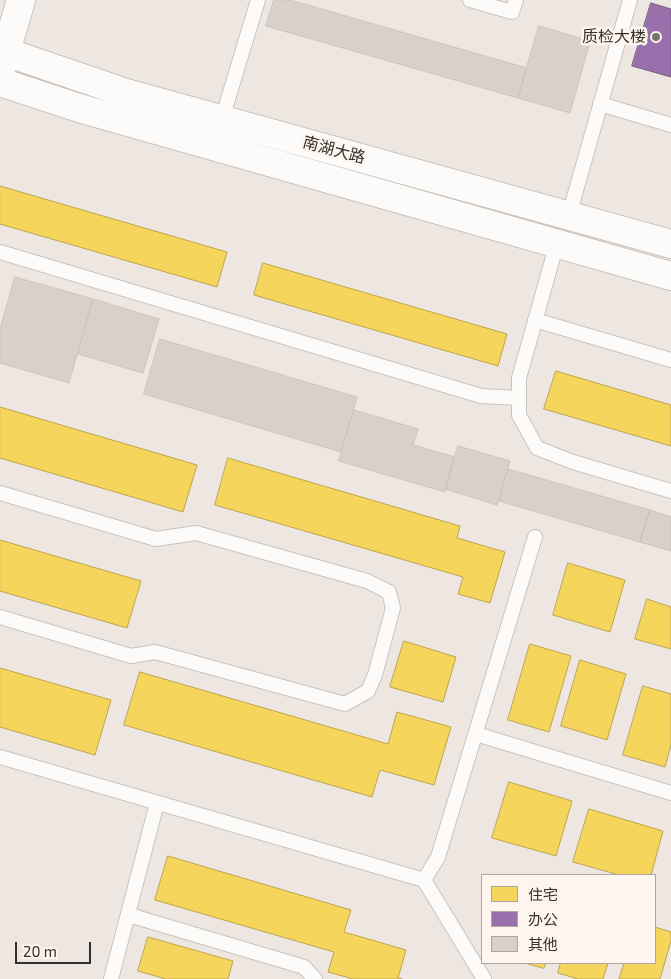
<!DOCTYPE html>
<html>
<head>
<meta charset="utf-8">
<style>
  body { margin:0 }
  #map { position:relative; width:671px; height:979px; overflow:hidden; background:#eee7e1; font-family:"Exo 2","Noto Sans SC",sans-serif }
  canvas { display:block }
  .legend { position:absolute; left:481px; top:874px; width:175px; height:90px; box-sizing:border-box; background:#fdf5ee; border:1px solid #ada7a1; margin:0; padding:6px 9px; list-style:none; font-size:15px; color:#36312d }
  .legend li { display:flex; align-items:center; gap:10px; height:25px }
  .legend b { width:25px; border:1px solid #ada7a1 }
  .scale { position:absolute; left:15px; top:942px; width:76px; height:22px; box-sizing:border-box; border:2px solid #36312d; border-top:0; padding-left:6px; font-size:15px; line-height:18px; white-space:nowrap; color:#36312d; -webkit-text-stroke:4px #fdf5ee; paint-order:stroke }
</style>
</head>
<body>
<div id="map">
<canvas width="671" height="979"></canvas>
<ul class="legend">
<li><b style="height:14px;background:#f6d55c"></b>住宅</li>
<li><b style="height:14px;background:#9970ab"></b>办公</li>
<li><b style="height:14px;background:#dad0c9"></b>其他</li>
</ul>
<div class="scale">20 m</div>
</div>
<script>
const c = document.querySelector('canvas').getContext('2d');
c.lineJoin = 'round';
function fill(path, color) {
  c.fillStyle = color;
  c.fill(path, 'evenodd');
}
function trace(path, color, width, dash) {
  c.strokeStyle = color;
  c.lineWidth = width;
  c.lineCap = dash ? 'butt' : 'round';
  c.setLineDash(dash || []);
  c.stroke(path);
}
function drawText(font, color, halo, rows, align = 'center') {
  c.font = font + ' "Exo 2","Noto Sans SC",sans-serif';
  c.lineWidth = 5;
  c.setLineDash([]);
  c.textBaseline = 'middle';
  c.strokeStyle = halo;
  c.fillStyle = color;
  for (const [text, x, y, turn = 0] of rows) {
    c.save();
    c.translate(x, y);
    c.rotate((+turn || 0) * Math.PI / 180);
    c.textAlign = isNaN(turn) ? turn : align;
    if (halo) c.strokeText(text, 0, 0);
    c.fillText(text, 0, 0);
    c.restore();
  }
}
const homes = new Path2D(`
  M 0,186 L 227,252 L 217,287 L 0,224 Z
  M 263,263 L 507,334 L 498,366 L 254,295 Z
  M 556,371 L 671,405 L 671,446 L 544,409 Z
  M 0,407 L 197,465 L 183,512 L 0,458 Z
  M 228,458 L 460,526 L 457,538 L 505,552 L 490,603 L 458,594 L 463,577 L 215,505 Z
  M 0,540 L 141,581 L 127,628 L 0,591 Z
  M 568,563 L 625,580 L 610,632 L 553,615 Z
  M 647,599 L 671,607 L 671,649 L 635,639 Z
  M 404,641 L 456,657 L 443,702 L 390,687 Z
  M 530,644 L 571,656 L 549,732 L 508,720 Z
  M 580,660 L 626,674 L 607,740 L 561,726 Z
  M 0,668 L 111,700 L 95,755 L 0,727 Z
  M 140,672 L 388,744 L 397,712 L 451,727 L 434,785 L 380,770 L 372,797 L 124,725 Z
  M 643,686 L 671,694 L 671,745 L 665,767 L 623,755 Z
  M 509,782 L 572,801 L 556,856 L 492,838 Z
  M 589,809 L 663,831 L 651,875 L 619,875 L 573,862 Z
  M 168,856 L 351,910 L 344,932 L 406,950 L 398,978 L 402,979 L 353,979 L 328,972 L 334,952 L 155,900 Z
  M 655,927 L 671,932 L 671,941 L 660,979 L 619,979 L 624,963 L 655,963 Z
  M 148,937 L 233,961 L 228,979 L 166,979 L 138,971 Z
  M 525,963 L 546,963 L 544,968 Z
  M 561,963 L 608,963 L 603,979 L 578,979 L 558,973 Z`);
fill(homes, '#f6d55c');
trace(homes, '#bca44e', 1);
const offices = new Path2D(`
  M 651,3 L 671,9 L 671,77 L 632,66 Z`);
fill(offices, '#9970ab');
trace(offices, '#7b5d85', 1);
const building = new Path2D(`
  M 274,0 L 290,0 L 527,68 L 518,98 L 266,26 Z
  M 539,26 L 590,41 L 570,113 L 518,98 Z
  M 15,277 L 93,299 L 69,383 L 0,363 L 0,330 Z
  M 93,299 L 159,319 L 143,373 L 78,354 Z
  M 160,339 L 357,397 L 341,452 L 144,394 Z
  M 354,410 L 418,429 L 413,445 L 455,457 L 445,492 L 339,461 Z
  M 458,446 L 510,461 L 497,505 L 445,489 Z
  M 508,469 L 650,510 L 640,542 L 499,501 Z
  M 650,510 L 671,517 L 671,551 L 640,542 Z`);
fill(building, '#dad0c9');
trace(building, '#c9c3be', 1);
const service = new Path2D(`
  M 470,0 L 512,12 L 516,0
  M 600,104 L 671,125
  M 222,119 L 258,0
  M 569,215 L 630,0
  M 557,243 L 519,378 L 519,415 L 537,448 L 573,462 L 671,491
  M 0,252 L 481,396 L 519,398
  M 535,320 L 671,360
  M 0,493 L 156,539 L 196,533 L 367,581 L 389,592 L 393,608 L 375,675 L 368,691 L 345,704 L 155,652 L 131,656 L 0,617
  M 476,734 L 671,793
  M 0,757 L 424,880 L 484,979
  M 424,880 L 438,857 L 535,537
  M 129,915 L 304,967 L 315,979
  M 111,979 L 157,803`);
const tertiary = new Path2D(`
  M 0,72 L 21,0`);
const primary = new Path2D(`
  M 0,50 L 126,93 L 671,244
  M 0,82 L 79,108 L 671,276`);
trace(service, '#c9c3be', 16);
trace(tertiary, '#c9c3be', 30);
trace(primary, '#c9c3be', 30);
trace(service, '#fcfbfa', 14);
trace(tertiary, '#fcfbfa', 28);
trace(primary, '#fcfbfa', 28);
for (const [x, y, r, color] of [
  [656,37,5,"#76716c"]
]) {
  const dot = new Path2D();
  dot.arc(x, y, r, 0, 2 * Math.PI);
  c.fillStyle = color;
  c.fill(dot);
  trace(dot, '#fdf5ee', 2);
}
drawText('16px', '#36312d', '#fdf5ee', [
  ["质检大楼",646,37]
], 'right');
drawText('16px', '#36312d', '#fdf5ee', [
  ["南湖大路",334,150,15]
]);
</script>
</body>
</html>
